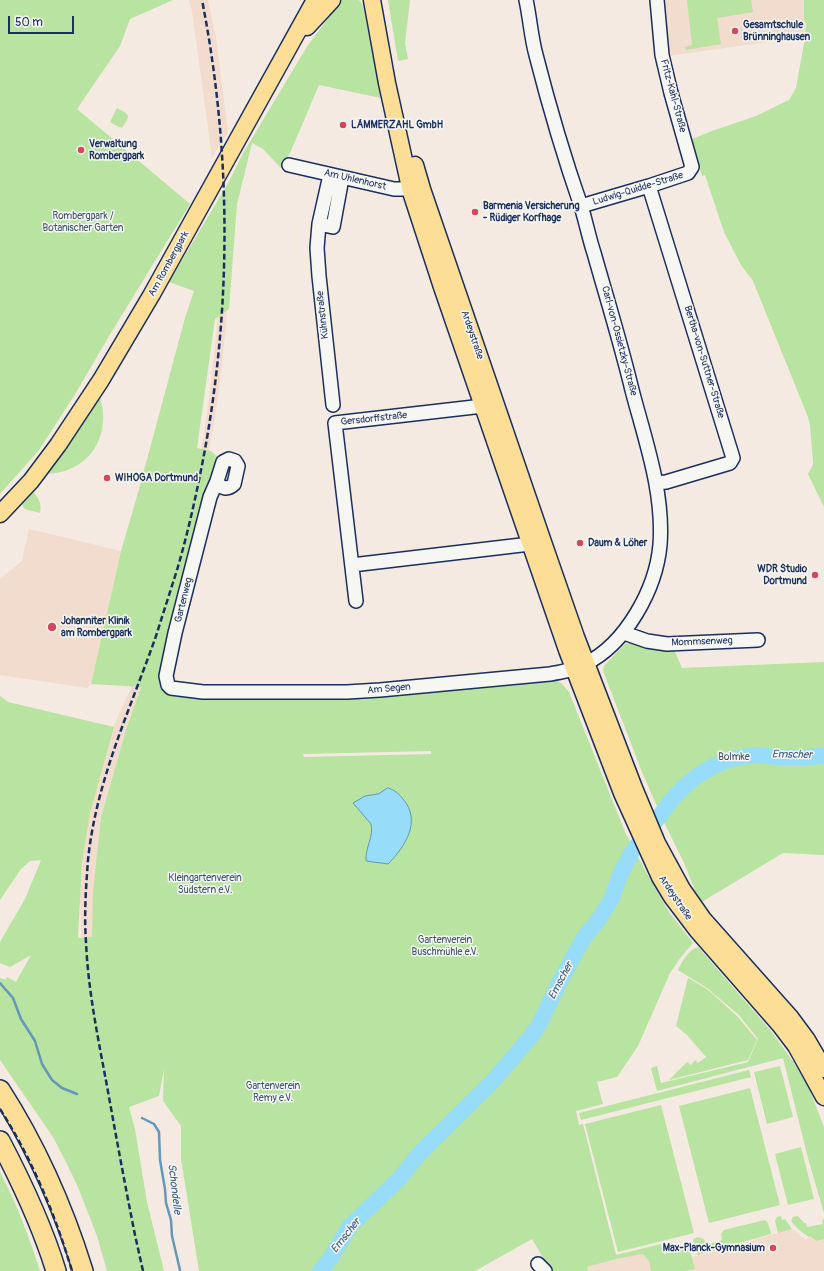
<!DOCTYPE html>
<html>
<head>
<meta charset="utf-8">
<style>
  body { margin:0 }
  #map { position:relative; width:824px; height:1271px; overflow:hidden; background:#f4eae1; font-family:Pangolin,sans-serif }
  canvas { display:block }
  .scale { position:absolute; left:8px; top:16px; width:66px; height:18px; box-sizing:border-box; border:2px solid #1b2f5e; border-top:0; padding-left:5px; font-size:12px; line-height:14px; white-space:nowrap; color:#1b2f5e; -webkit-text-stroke:3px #f6f6f2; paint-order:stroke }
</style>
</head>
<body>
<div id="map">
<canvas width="824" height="1271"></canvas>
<div class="scale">50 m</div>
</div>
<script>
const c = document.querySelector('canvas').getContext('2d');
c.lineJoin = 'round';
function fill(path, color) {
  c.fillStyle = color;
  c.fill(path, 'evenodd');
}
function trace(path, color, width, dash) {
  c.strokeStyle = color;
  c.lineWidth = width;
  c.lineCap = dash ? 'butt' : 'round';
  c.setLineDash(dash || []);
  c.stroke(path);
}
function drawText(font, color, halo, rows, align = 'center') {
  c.font = font + ' Pangolin,sans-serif';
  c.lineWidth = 3;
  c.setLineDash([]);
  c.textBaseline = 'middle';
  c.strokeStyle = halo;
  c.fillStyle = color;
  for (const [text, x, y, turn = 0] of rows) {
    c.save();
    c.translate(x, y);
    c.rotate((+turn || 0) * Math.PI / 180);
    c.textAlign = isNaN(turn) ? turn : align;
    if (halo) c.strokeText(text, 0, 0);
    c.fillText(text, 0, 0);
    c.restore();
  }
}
fill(new Path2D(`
  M 189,0 L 208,0 L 216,37 L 228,132 L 212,158 L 192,11 Z
  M 662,0 L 807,0 L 804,37 L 668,56 Z
  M 230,249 L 226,327 L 218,398 L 205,472 L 158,639 L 126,730 L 101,817 L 97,855 L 137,1228 L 82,952 L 80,900 L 82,861 L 86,833 L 94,794 L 113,727 L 143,662 L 201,451 L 204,435 L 211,385 L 215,347 L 219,300 Z
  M 29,529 L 121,551 L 91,684 L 87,688 L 0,675 L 0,579 L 22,561 Z
  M 792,1229 L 806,1240 L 810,1236 L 816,1241 L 824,1239 L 824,1271 L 685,1271 L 695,1269 L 692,1257 Z
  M 644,1254 L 649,1261 L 651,1271 L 588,1271 L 587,1267 L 616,1259 Z`), '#f2dccd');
fill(new Path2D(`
  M 0,0 L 173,0 L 130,19 L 120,46 L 77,109 L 190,204 L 109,336 L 74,396 L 39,450 L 0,494 Z
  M 342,0 L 359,0 L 363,5 L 381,98 L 319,85 L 290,153 L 281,168 L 263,149 L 252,143 L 237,204 L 229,309 L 215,319 L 197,448 L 211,451 L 219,459 L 167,652 L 173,692 L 556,680 L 562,684 L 569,692 L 625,832 L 646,872 L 669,912 L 693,943 L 681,957 L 670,973 L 638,1046 L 617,1077 L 597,1082 L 603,1104 L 576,1111 L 579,1125 L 583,1124 L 616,1255 L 661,1244 L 664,1254 L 689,1247 L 695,1269 L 685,1271 L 651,1271 L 649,1261 L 643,1254 L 616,1259 L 587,1267 L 588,1271 L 551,1271 L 532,1239 L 475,1271 L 199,1271 L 181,1159 L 181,1126 L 163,1101 L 164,1069 L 159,1096 L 129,1107 L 135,1129 L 147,1202 L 164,1271 L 107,1271 L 97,1236 L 78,1187 L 66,1162 L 53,1137 L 0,1060 L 0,978 L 6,980 L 7,977 L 16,982 L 31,955 L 10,967 L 0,963 L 0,942 L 25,899 L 41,860 L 30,861 L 21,869 L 0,900 L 0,696 L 8,702 L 114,727 L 90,813 L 82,862 L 78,938 L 92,937 L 93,892 L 101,817 L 126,730 L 141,687 L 91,684 L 121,551 L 138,493 L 185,318 L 194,291 L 169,282 L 230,180 L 242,155 L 308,45 ZM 431,751 L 431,754 L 304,757 L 303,754 Z
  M 388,0 L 410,0 L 405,43 L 408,59 L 398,61 Z
  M 687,0 L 751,0 L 753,12 L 717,18 L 721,44 L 686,50 L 685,47 L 692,45 Z
  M 804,0 L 824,0 L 824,507 L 808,474 L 813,465 L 813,462 L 810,425 L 808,417 L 753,281 L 741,265 L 724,232 L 705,175 L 702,176 L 692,139 L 712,131 L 756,116 L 789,100 L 796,88 L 805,38 L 806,19 L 805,24 L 804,19 Z
  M 117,108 L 126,113 L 128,116 L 127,120 L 122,128 L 120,127 L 119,127 L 110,122 Z
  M 100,398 C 109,424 99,456 72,468 C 64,472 56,473 48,474 Z
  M 33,492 C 39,498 42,504 40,513 L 25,509 L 22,505 Z
  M 631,641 L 672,645 L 682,668 L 824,662 L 824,855 L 783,853 L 700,903 L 684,863 L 662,818 L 642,772 L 605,676 L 603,670 L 604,666 L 626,643 L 628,644 Z
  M 698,947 L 771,1031 L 797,1067 L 810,1091 L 824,1127 L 824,1213 L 808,1158 L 783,1058 L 657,1091 L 651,1068 L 657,1066 L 661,1083 L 748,1062 L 758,1039 L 739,1015 L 707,988 L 678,970 C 682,962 688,950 698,947 Z
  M 688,978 L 707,989 L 738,1017 L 757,1040 L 748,1060 L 669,1080 L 687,1062 L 691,1065 L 695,1060 L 698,1063 L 706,1057 L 687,1035 L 676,1026 Z
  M 780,1066 L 793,1117 L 767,1124 L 754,1072 Z
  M 749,1070 L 751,1077 L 581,1120 L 579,1113 Z
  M 750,1088 L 780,1205 L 709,1223 L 679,1106 Z
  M 661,1105 L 694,1233 L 618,1252 L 585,1124 Z
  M 801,1147 L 814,1199 L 788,1205 L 775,1154 Z
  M 0,1172 C 17,1204 29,1237 40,1271 L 0,1271 Z
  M 781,1216 L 782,1220 L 785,1219 L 792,1229 L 778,1233 L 775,1221 L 777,1217 Z
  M 798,1216 L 804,1223 L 806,1223 L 807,1227 L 823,1224 L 822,1221 L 824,1218 L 824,1239 L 816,1241 L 810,1236 L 809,1237 L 799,1230 L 791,1221 L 793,1217 Z
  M 765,1220 L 768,1223 L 771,1234 L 697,1255 L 693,1239 L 698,1237 L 704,1239 L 706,1245 L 722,1240 L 721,1234 L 724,1230 Z`), '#b8e3a0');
const water = new Path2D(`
  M 388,788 C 395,790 399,794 403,799 C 422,821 405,847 388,864 L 366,861 C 365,848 374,836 371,824 L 353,803 L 365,796 L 378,794 Z`);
fill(water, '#97dcf9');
trace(water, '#6597bb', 1);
trace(new Path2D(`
  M 0,983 L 13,998 L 21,1019 L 35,1041 L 42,1064 L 52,1080 L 62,1088 L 77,1094
  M 142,1118 L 154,1124 L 159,1132 L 160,1160 L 165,1189 L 166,1203 L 171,1220 L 172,1236 L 180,1270`), '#6597bb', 2.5);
trace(new Path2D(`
  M 320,1271 L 330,1259 L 350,1226 L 399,1179 L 419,1154 L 493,1081 L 532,1035 L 539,1025 L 558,985 L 583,939 L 599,919 L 612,898 L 620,875 L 632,852 L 674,797 L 687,784 L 700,774 L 712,767 L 731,759 L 753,755 L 778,757 L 808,757 L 824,756`), '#97dcf9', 16);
const minor = new Path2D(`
  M 289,165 L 394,189 L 410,189 L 419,186
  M 330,175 L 319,224 L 317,248 L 319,276 L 333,405
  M 649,186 L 733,458 L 730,463 L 666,482 L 656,483
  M 581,206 L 649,186 L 688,173 L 692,167 L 671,93 L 662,55 L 657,0
  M 319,224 L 333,227 L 342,178
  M 217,481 L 223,462 L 229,459 L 235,461 L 238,466 L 234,484 C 228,490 220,489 217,481 L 210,497 L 175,633 L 166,676 L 168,685 L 171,688 L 203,692 L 347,692 L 380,690 L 550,674 C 562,672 574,670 585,664 C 626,644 656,589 660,545 C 664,492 645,440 632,390 C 621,344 607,299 594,253 C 589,238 586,222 581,206 C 564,157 549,106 536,55 C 531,37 530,18 526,0
  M 352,565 L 530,544
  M 356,601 L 335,423 L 483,406
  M 624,633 L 647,641 L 667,644 L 758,640
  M 538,1264 L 545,1271`);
const major = new Path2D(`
  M 372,0 L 387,83 L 411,192 L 442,287 L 567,650 L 622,793 L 660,877 L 672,897 L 697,930 L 780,1025 L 796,1046 L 806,1064 L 824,1097
  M 307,27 L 332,0
  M 415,165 L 422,189 L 543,542 L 576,637 L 634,788 L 657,843 L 682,889 L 703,919 L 790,1017 L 807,1040 L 824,1069
  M 0,514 L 31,481 L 58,445 L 101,380 L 152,294 L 315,0`);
const highway = new Path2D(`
  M 0,1090 C 36,1146 63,1207 83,1271
  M 0,1141 C 22,1183 42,1225 56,1271`);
trace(minor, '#1b2f5e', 16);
trace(major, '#1b2f5e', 19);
trace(highway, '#1b2f5e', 22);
trace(minor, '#f6f6f2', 13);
trace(major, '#fdde96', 16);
trace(highway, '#fdde96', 19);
trace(new Path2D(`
  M 0,1109 C 32,1159 55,1214 72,1271
  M 143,1271 L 135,1235 C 125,1185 116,1136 107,1086 C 98,1038 88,990 86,942 C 84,914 86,887 88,860 C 96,781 130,710 156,636 C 163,614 170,592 177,570 C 187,536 195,501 202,465 C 232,312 232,153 202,0`), '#1b2f5e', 2.5, [6, 3]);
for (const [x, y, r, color] of [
  [735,31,4,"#d1495b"],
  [343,125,4,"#d1495b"],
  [81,150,4,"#d1495b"],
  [475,212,4,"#d1495b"],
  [107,478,4,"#d1495b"],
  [580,543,4,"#d1495b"],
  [815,575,4,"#d1495b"],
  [52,627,5,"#d1495b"],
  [773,1248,4,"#d1495b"]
]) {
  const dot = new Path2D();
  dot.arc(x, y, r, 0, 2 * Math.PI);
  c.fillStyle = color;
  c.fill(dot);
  trace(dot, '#f6f6f2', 1.5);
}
drawText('bold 10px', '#1b2f5e', '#f6f6f2', [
  ["Gesamtschule",743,25],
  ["Brünninghausen",743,37],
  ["LÄMMERZAHL GmbH",351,125],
  ["Verwaltung",89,144],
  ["Rombergpark",89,156],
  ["Barmenia Versicherung",483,206],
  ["- Rüdiger Korfhage",483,218],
  ["WIHOGA Dortmund",115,478],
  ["Daum & Löher",588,543],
  ["WDR Studio",807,569,"right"],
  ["Dortmund",807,581,"right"],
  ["Johanniter Klinik",61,621],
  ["am Rombergpark",61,633],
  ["Max-Planck-Gymnasium",765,1248,"right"]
], 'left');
drawText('10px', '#1b2f5e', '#f6f6f2', [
  ["Fritz-Kahl-Straße",673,96,75],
  ["Am Uhlenhorst",355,180,13],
  ["Ludwig-Quidde-Straße",638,189,-17],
  ["Am Rombergpark",169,264,-61],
  ["Kühnstraße",323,315,-96],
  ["Ardeystraße",472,335,71],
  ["Carl-von-Ossietzky-Straße",619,341,75],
  ["Bertha-von-Suttner-Straße",704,362,73],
  ["Gersdorffstraße",374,419,-6],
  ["Gartenweg",184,600,-76],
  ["Mommsenweg",702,642,-2],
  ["Am Segen",389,689,-5],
  ["Ardeystraße",675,898,56]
]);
drawText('10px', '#3a536b', '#f6f6f2', [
  ["Rombergpark /",83,216],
  ["Botanischer Garten",83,228],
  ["Bolmke",734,757],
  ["Kleingartenverein",205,878],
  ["Südstern e.V.",205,890],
  ["Gartenverein",445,940],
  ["Buschmühle e.V.",445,952],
  ["Gartenverein",273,1086],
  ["Remy e.V.",273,1098]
]);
drawText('italic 11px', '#3a5a85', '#f6f6f2', [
  ["Emscher",792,755,1],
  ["Emscher",561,981,-62],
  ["Schondelle",174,1189,83],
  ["Emscher",346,1236,-52]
]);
</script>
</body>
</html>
